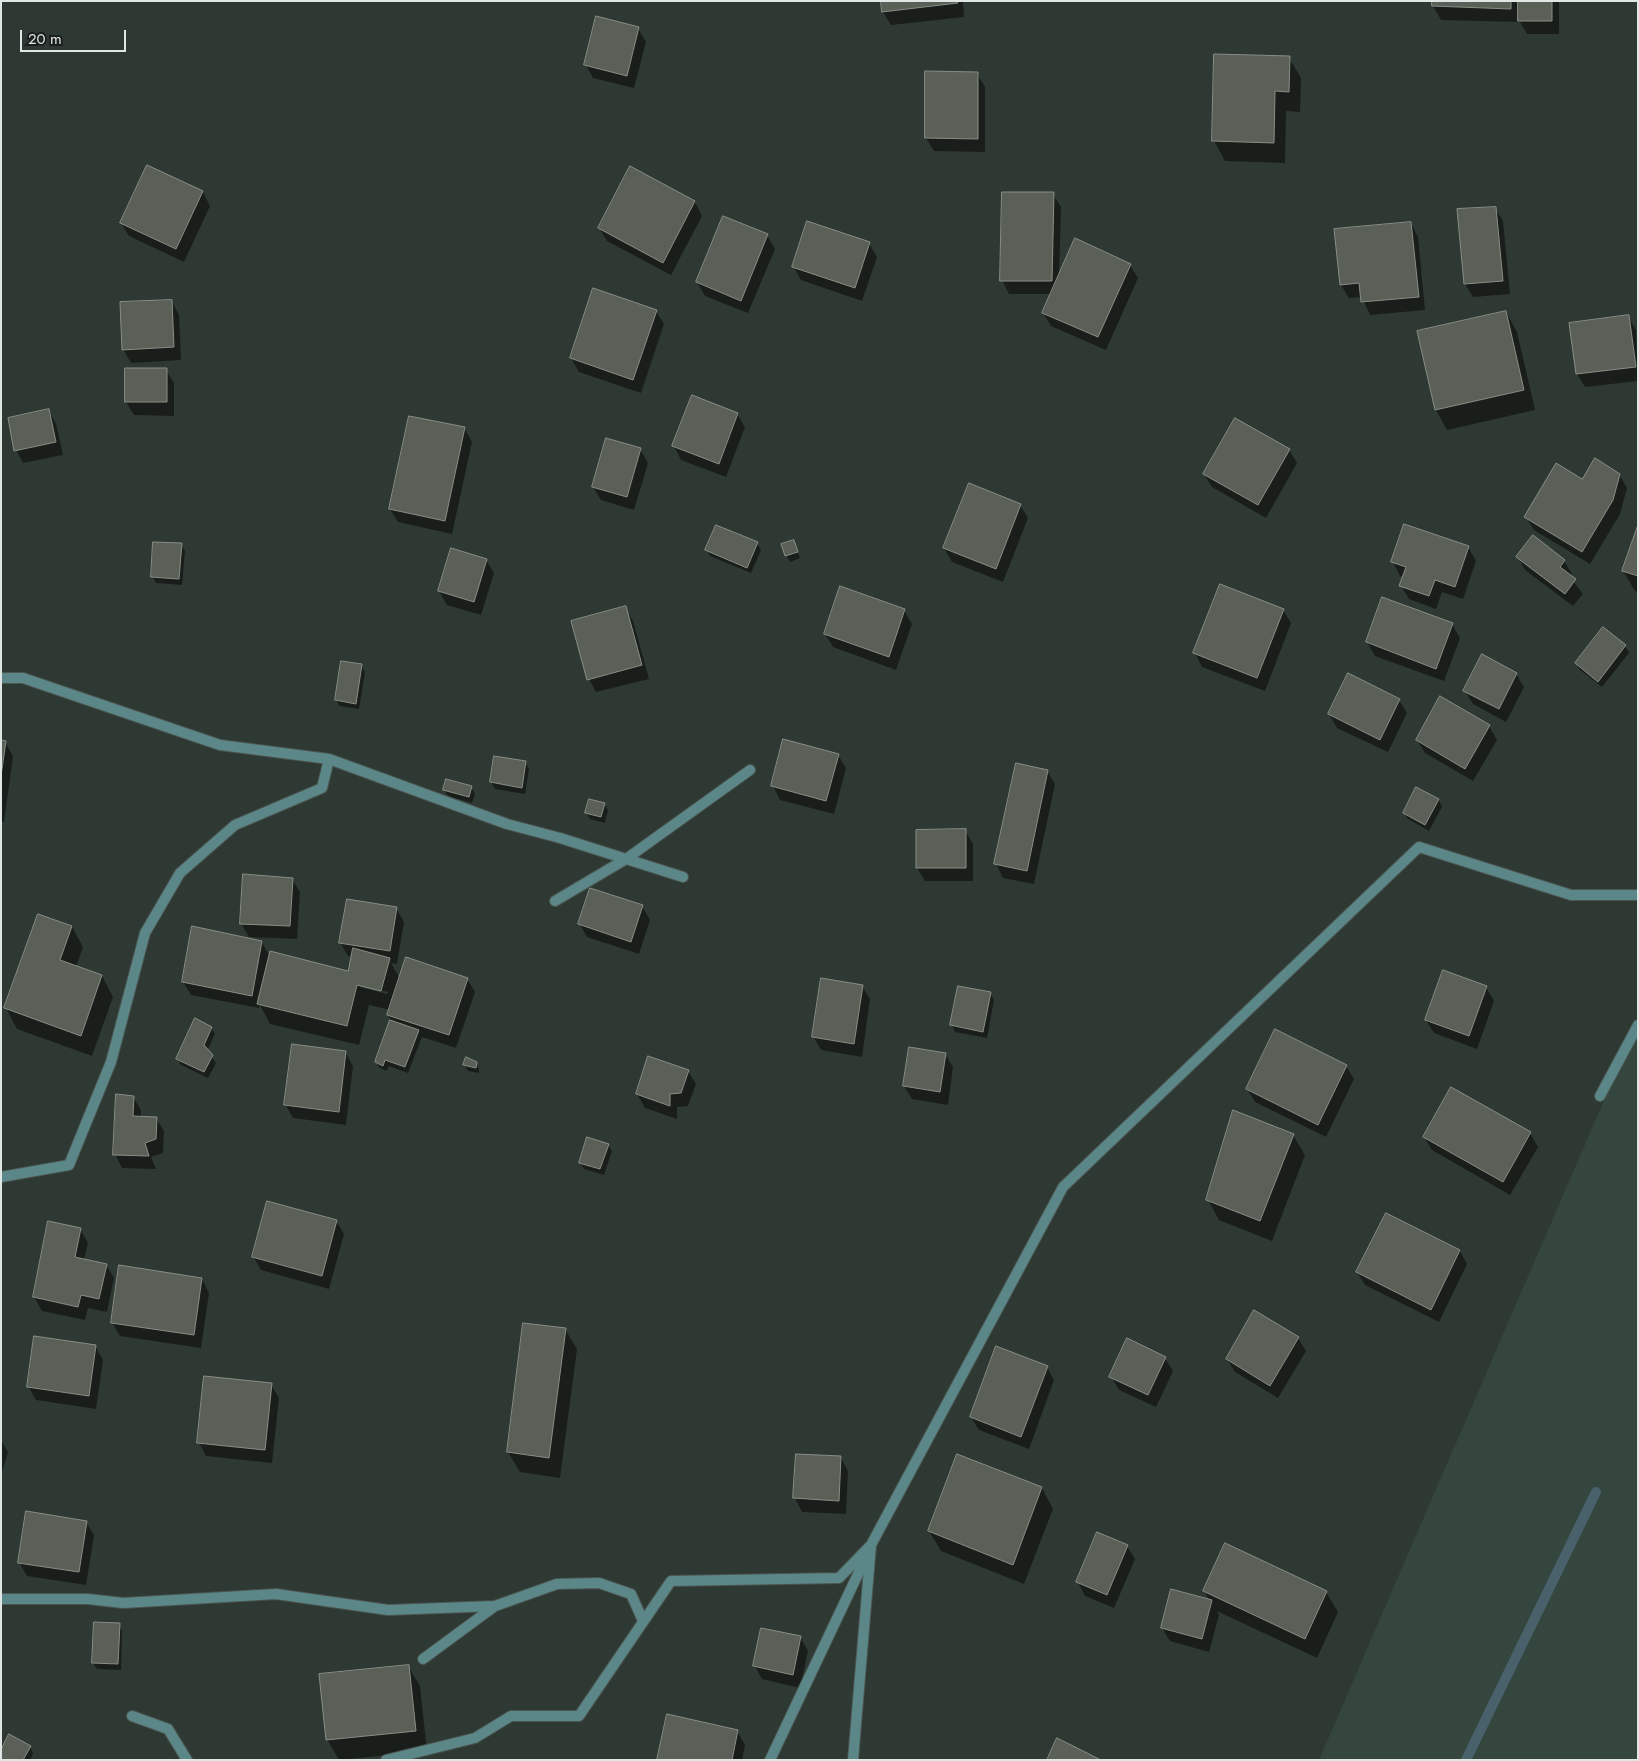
<!DOCTYPE html>
<html>
<head>
<meta charset="utf-8">
<style>
  body { margin:0 }
  #map { position:relative; width:1639px; height:1761px; overflow:hidden; background:#2f3934; font-family:Jost,sans-serif }
  canvas { display:block }
  .frame { position:absolute; inset:0; border:2px solid #e0e7e4; pointer-events:none }
  .scale { position:absolute; left:20px; top:30px; width:106px; height:22px; box-sizing:border-box; border:2px solid #e0e7e4; border-top:0; padding-left:6px; font-size:15px; line-height:18px; white-space:nowrap; color:#e0e7e4; -webkit-text-stroke:4px #1a1f1d; paint-order:stroke }
</style>
</head>
<body>
<div id="map">
<canvas width="1639" height="1761"></canvas>
<div class="frame"></div>
<div class="scale">20 m</div>
</div>
<script>
const c = document.querySelector('canvas').getContext('2d');
c.lineJoin = 'round';
function fill(path, color) {
  c.fillStyle = color;
  c.fill(path, 'evenodd');
}
function trace(path, color, width, dash) {
  c.strokeStyle = color;
  c.lineWidth = width;
  c.lineCap = dash ? 'butt' : 'round';
  c.setLineDash(dash || []);
  c.stroke(path);
}
fill(new Path2D(`
  M 1638,1022 L 1638,1760 L 1319,1760 Z`), '#35463f');
fill(new Path2D(`
  M 882,1 L 963,1 L 964,17 L 891,25 L 883,12 Z
  M 1433,1 L 1559,1 L 1559,34 L 1527,34 L 1520,22 L 1441,20 L 1433,6 Z
  M 638,28 L 646,42 L 634,88 L 593,78 L 586,65 Z
  M 1215,56 L 1289,58 L 1301,78 L 1300,112 L 1286,111 L 1285,163 L 1225,161 L 1214,141 Z
  M 977,74 L 985,87 L 985,152 L 934,151 L 926,138 Z
  M 147,167 L 203,192 L 210,206 L 184,262 L 129,236 L 121,223 Z
  M 630,168 L 695,202 L 702,216 L 671,275 L 607,241 L 599,228 Z
  M 1053,194 L 1061,207 L 1059,276 L 1130,265 L 1138,278 L 1106,350 L 1051,326 L 1043,313 L 1051,294 L 1009,294 L 1002,280 Z
  M 1495,208 L 1503,221 L 1510,294 L 1473,297 L 1465,284 L 1458,210 Z
  M 1411,223 L 1418,237 L 1425,310 L 1370,315 L 1362,297 L 1349,298 L 1341,285 Z
  M 767,235 L 775,249 L 748,313 L 705,296 L 697,282 Z
  M 869,243 L 877,257 L 862,301 L 801,280 L 794,267 Z
  M 172,302 L 179,315 L 181,360 L 131,363 L 123,349 Z
  M 656,311 L 664,324 L 641,393 L 579,372 L 571,358 Z
  M 1506,312 L 1517,332 L 1535,410 L 1447,430 L 1436,410 Z
  M 1628,316 L 1636,330 L 1638,381 L 1585,387 L 1577,374 L 1571,324 Z
  M 166,370 L 174,383 L 174,416 L 134,415 L 126,402 Z
  M 49,411 L 56,424 L 63,455 L 23,463 L 16,450 Z
  M 737,414 L 745,427 L 726,477 L 681,460 L 674,446 Z
  M 464,428 L 472,442 L 452,534 L 398,522 L 390,509 Z
  M 640,449 L 648,463 L 634,510 L 601,500 L 593,487 Z
  M 1289,450 L 1297,463 L 1266,518 L 1212,487 L 1204,474 Z
  M 1619,474 L 1627,488 L 1620,514 L 1590,564 L 1534,530 L 1526,517 L 1583,481 Z
  M 1020,505 L 1028,518 L 1003,582 L 952,562 L 944,548 Z
  M 1638,529 L 1638,592 L 1635,591 L 1623,571 Z
  M 1533,536 L 1564,561 L 1572,574 L 1570,577 L 1583,594 L 1573,606 L 1525,570 L 1518,557 Z
  M 793,541 L 800,558 L 790,562 L 786,555 Z
  M 757,543 L 761,550 L 751,573 L 710,556 L 707,550 Z
  M 181,544 L 185,551 L 182,585 L 156,583 L 153,577 Z
  M 1468,547 L 1476,561 L 1463,599 L 1442,592 L 1436,609 L 1409,599 L 1401,586 L 1404,577 L 1400,576 L 1393,562 Z
  M 486,560 L 494,573 L 481,615 L 447,605 L 439,591 Z
  M 625,607 L 633,621 L 649,679 L 596,692 L 589,679 Z
  M 904,610 L 912,624 L 896,670 L 833,647 L 825,634 Z
  M 1283,610 L 1291,623 L 1265,691 L 1202,667 L 1195,653 Z
  M 1452,624 L 1460,638 L 1444,681 L 1375,656 L 1367,642 Z
  M 1604,629 L 1625,646 L 1629,653 L 1602,687 L 1580,670 L 1576,663 Z
  M 361,665 L 365,672 L 359,709 L 340,706 L 336,700 Z
  M 1516,674 L 1524,687 L 1506,722 L 1473,704 L 1465,691 Z
  M 1399,700 L 1407,713 L 1388,752 L 1337,728 L 1329,714 Z
  M 1489,726 L 1497,740 L 1473,781 L 1425,753 L 1417,740 Z
  M 1,742 L 5,742 L 13,756 L 4,822 L 1,822 Z
  M 838,755 L 846,768 L 834,814 L 780,800 L 773,786 Z
  M 525,762 L 529,769 L 525,794 L 495,789 L 491,782 Z
  M 1047,771 L 1055,784 L 1034,884 L 1003,878 L 996,864 Z
  M 471,787 L 475,794 L 472,803 L 448,796 L 444,790 Z
  M 1417,789 L 1439,800 L 1442,807 L 1429,831 L 1408,819 L 1404,813 Z
  M 604,804 L 608,810 L 605,823 L 590,819 L 586,813 Z
  M 965,830 L 973,844 L 973,881 L 925,881 L 917,868 L 917,831 Z
  M 292,879 L 300,892 L 297,939 L 249,937 L 241,923 Z
  M 642,906 L 650,920 L 639,954 L 587,937 L 580,924 Z
  M 396,908 L 404,922 L 397,964 L 391,963 L 400,979 L 467,979 L 475,992 L 456,1048 L 422,1037 L 408,1073 L 389,1066 L 386,1071 L 380,1068 L 376,1062 L 391,1020 L 388,1015 L 390,1010 L 369,1005 L 359,1045 L 270,1024 L 260,1005 L 259,1008 L 191,995 L 183,982 L 262,942 L 270,957 L 349,973 L 352,957 L 348,956 L 340,942 ZM 360,985 L 388,992 L 387,994 L 360,987 Z
  M 39,916 L 72,927 L 83,947 L 76,967 L 102,976 L 113,997 L 92,1056 L 17,1029 L 6,1008 Z
  M 862,986 L 870,999 L 862,1057 L 821,1050 L 813,1036 Z
  M 1486,987 L 1494,1001 L 1477,1049 L 1434,1033 L 1426,1020 Z
  M 990,993 L 994,1000 L 987,1038 L 955,1032 L 952,1025 Z
  M 211,1028 L 215,1034 L 207,1051 L 216,1063 L 208,1078 L 181,1065 L 177,1059 Z
  M 345,1052 L 353,1066 L 346,1125 L 293,1118 L 285,1104 Z
  M 945,1054 L 953,1067 L 948,1105 L 912,1099 L 904,1086 Z
  M 476,1063 L 479,1069 L 479,1073 L 468,1071 L 464,1065 Z
  M 1346,1066 L 1354,1079 L 1326,1137 L 1255,1102 L 1247,1089 Z
  M 688,1071 L 696,1084 L 688,1106 L 677,1107 L 677,1119 L 645,1108 L 637,1094 Z
  M 133,1097 L 141,1110 L 141,1117 L 156,1118 L 164,1131 L 163,1153 L 151,1157 L 156,1169 L 122,1168 L 115,1154 Z
  M 1530,1133 L 1538,1147 L 1510,1195 L 1432,1150 L 1424,1137 Z
  M 1293,1135 L 1305,1155 L 1272,1241 L 1219,1220 L 1208,1200 Z
  M 608,1145 L 612,1151 L 604,1175 L 584,1169 L 580,1163 Z
  M 1386,1214 L 1460,1251 L 1467,1264 L 1439,1322 L 1365,1285 L 1357,1272 Z
  M 336,1221 L 344,1234 L 329,1289 L 261,1270 L 253,1256 Z
  M 49,1222 L 80,1229 L 88,1243 L 84,1260 L 106,1265 L 114,1278 L 107,1312 L 88,1308 L 85,1320 L 42,1311 L 34,1297 Z
  M 202,1279 L 209,1293 L 201,1348 L 120,1336 L 112,1322 Z
  M 565,1329 L 577,1349 L 560,1478 L 520,1472 L 508,1452 Z
  M 1298,1338 L 1306,1351 L 1278,1398 L 1235,1372 L 1227,1359 Z
  M 95,1346 L 103,1360 L 96,1409 L 36,1400 L 28,1386 Z
  M 1165,1358 L 1173,1371 L 1156,1407 L 1119,1390 L 1111,1376 Z
  M 1047,1367 L 1054,1380 L 1029,1449 L 979,1430 L 971,1417 Z
  M 271,1385 L 279,1398 L 272,1463 L 206,1456 L 199,1443 Z
  M 1,1440 L 8,1452 L 1,1476 Z
  M 958,1456 L 1042,1488 L 1053,1509 L 1024,1584 L 941,1551 L 929,1531 Z
  M 841,1458 L 848,1471 L 846,1514 L 802,1512 L 795,1498 Z
  M 86,1522 L 94,1535 L 86,1585 L 27,1576 L 19,1562 Z
  M 1127,1546 L 1135,1559 L 1114,1608 L 1085,1596 L 1078,1582 Z
  M 1204,1591 L 1326,1592 L 1338,1612 L 1317,1658 L 1217,1611 L 1219,1615 L 1209,1652 L 1170,1641 L 1162,1628 L 1210,1601 Z
  M 119,1625 L 122,1631 L 121,1670 L 97,1669 L 93,1663 Z
  M 800,1637 L 808,1651 L 800,1688 L 762,1679 L 755,1666 Z
  M 408,1666 L 420,1686 L 427,1751 L 339,1760 L 327,1739 Z
  M 737,1731 L 745,1745 L 742,1760 L 658,1760 Z
  M 30,1747 L 33,1753 L 30,1760 L 1,1760 Z`), '#0007');
trace(new Path2D(`
  M 1466,1760 L 1596,1492`), '#48616a', 10);
const building = new Path2D(`
  M 881,1 L 957,1 L 958,3 L 882,12 Z
  M 1432,1 L 1511,1 L 1511,9 L 1432,6 Z
  M 1518,1 L 1552,1 L 1552,21 L 1518,21 Z
  M 596,16 L 639,27 L 627,76 L 584,65 Z
  M 1214,54 L 1290,56 L 1289,92 L 1275,91 L 1274,143 L 1212,141 Z
  M 925,71 L 978,72 L 978,139 L 925,138 Z
  M 147,165 L 203,191 L 176,249 L 120,223 Z
  M 630,166 L 695,201 L 663,263 L 598,228 Z
  M 1002,192 L 1054,192 L 1052,281 L 1000,281 Z
  M 1496,207 L 1503,281 L 1464,284 L 1457,209 Z
  M 723,216 L 768,234 L 741,301 L 696,282 Z
  M 807,221 L 870,242 L 855,288 L 792,267 Z
  M 1411,222 L 1419,297 L 1361,302 L 1359,283 L 1340,285 L 1334,229 Z
  M 1075,238 L 1131,264 L 1098,337 L 1042,313 Z
  M 593,288 L 657,310 L 633,380 L 570,358 Z
  M 172,300 L 174,347 L 122,350 L 120,302 Z
  M 1506,311 L 1524,390 L 1435,410 L 1417,331 Z
  M 1629,315 L 1636,367 L 1576,374 L 1569,323 Z
  M 125,368 L 167,368 L 167,402 L 125,402 Z
  M 692,395 L 738,413 L 719,464 L 672,446 Z
  M 49,409 L 56,442 L 14,451 L 8,418 Z
  M 409,416 L 465,427 L 445,521 L 389,509 Z
  M 1235,418 L 1290,449 L 1258,505 L 1203,474 Z
  M 606,438 L 641,448 L 627,497 L 592,487 Z
  M 1595,458 L 1620,474 L 1613,500 L 1582,552 L 1524,517 L 1556,463 L 1582,479 Z
  M 969,483 L 1021,504 L 996,569 L 943,548 Z
  M 1404,524 L 1469,546 L 1455,587 L 1435,580 L 1429,596 L 1399,586 L 1406,567 L 1391,562 Z
  M 716,525 L 758,542 L 747,568 L 705,550 Z
  M 1638,525 L 1638,576 L 1622,571 Z
  M 1533,535 L 1565,560 L 1560,567 L 1576,579 L 1565,594 L 1516,557 Z
  M 794,540 L 798,552 L 785,556 L 781,544 Z
  M 153,542 L 182,543 L 179,579 L 151,577 Z
  M 451,548 L 487,559 L 474,602 L 438,591 Z
  M 1220,584 L 1284,609 L 1257,678 L 1193,653 Z
  M 840,586 L 905,609 L 889,657 L 824,634 Z
  M 1382,597 L 1453,623 L 1436,669 L 1366,642 Z
  M 626,606 L 642,665 L 587,680 L 571,621 Z
  M 1603,627 L 1626,645 L 1598,682 L 1575,663 Z
  M 1482,654 L 1517,673 L 1499,709 L 1463,691 Z
  M 341,661 L 362,664 L 356,704 L 335,700 Z
  M 1348,673 L 1400,699 L 1380,740 L 1328,714 Z
  M 1440,696 L 1490,725 L 1465,769 L 1416,740 Z
  M 783,739 L 839,754 L 826,801 L 771,786 Z
  M 1,740 L 6,741 L 1,776 Z
  M 494,756 L 526,761 L 522,788 L 490,782 Z
  M 1016,763 L 1048,770 L 1027,871 L 994,864 Z
  M 446,779 L 472,786 L 469,797 L 443,790 Z
  M 1416,787 L 1439,799 L 1425,825 L 1403,813 Z
  M 589,799 L 605,803 L 601,817 L 585,813 Z
  M 966,829 L 966,868 L 916,868 L 916,830 Z
  M 243,874 L 293,878 L 290,926 L 240,924 Z
  M 590,888 L 643,905 L 631,942 L 578,924 Z
  M 347,899 L 397,907 L 390,951 L 339,943 Z
  M 38,914 L 72,926 L 60,960 L 102,975 L 81,1036 L 4,1008 Z
  M 192,926 L 262,941 L 252,996 L 182,982 Z
  M 353,948 L 390,958 L 381,991 L 357,985 L 347,1026 L 257,1004 L 270,951 L 348,971 Z
  M 406,957 L 468,978 L 449,1035 L 387,1015 Z
  M 1443,970 L 1487,986 L 1469,1036 L 1425,1020 Z
  M 821,978 L 863,985 L 854,1044 L 812,1037 Z
  M 958,986 L 991,992 L 983,1032 L 950,1025 Z
  M 195,1018 L 212,1027 L 204,1045 L 213,1055 L 204,1072 L 176,1059 Z
  M 390,1020 L 419,1030 L 405,1067 L 385,1060 L 383,1066 L 375,1062 Z
  M 1275,1029 L 1347,1065 L 1318,1125 L 1246,1089 Z
  M 292,1044 L 346,1051 L 339,1112 L 284,1105 Z
  M 909,1047 L 946,1053 L 940,1092 L 903,1086 Z
  M 648,1056 L 689,1070 L 681,1093 L 670,1094 L 670,1106 L 636,1094 Z
  M 466,1057 L 477,1062 L 476,1068 L 463,1065 Z
  M 1451,1087 L 1531,1132 L 1503,1182 L 1423,1137 Z
  M 116,1094 L 134,1096 L 133,1116 L 157,1117 L 156,1139 L 145,1143 L 149,1156 L 113,1155 Z
  M 1233,1110 L 1294,1134 L 1260,1221 L 1206,1200 Z
  M 587,1137 L 609,1144 L 600,1169 L 579,1163 Z
  M 267,1201 L 337,1220 L 322,1276 L 252,1257 Z
  M 1386,1213 L 1460,1250 L 1431,1310 L 1356,1272 Z
  M 48,1221 L 81,1228 L 75,1257 L 107,1264 L 99,1299 L 81,1295 L 78,1307 L 33,1297 Z
  M 119,1265 L 202,1278 L 194,1335 L 111,1323 Z
  M 1254,1310 L 1299,1337 L 1270,1386 L 1226,1359 Z
  M 523,1323 L 566,1328 L 549,1458 L 507,1452 Z
  M 34,1336 L 96,1345 L 89,1396 L 27,1387 Z
  M 1127,1338 L 1166,1357 L 1148,1395 L 1109,1377 Z
  M 996,1346 L 1048,1366 L 1021,1437 L 970,1417 Z
  M 204,1376 L 272,1383 L 265,1450 L 197,1443 Z
  M 796,1454 L 841,1456 L 839,1501 L 793,1498 Z
  M 957,1454 L 1042,1487 L 1013,1565 L 928,1531 Z
  M 26,1511 L 87,1521 L 79,1572 L 18,1563 Z
  M 1097,1532 L 1128,1545 L 1107,1595 L 1076,1582 Z
  M 1225,1543 L 1327,1591 L 1305,1639 L 1203,1591 Z
  M 1171,1589 L 1212,1600 L 1202,1639 L 1161,1628 Z
  M 94,1622 L 120,1623 L 118,1664 L 92,1663 Z
  M 761,1628 L 801,1636 L 793,1675 L 753,1666 Z
  M 409,1665 L 416,1731 L 326,1740 L 319,1674 Z
  M 667,1714 L 738,1730 L 732,1760 L 657,1760 Z
  M 9,1734 L 31,1746 L 23,1760 L 1,1760 L 1,1750 Z
  M 1057,1738 L 1101,1760 L 1047,1760 Z`);
fill(building, '#5a6057');
trace(building, '#888e84', 1);
const minor = new Path2D(`
  M 1,678 L 23,678 L 220,745 L 329,759
  M 555,901 L 626,859 L 750,770
  M 1600,1096 L 1638,1025
  M 1,1177 L 69,1165 L 111,1062 L 145,933 L 180,873 L 235,825 L 322,788 L 329,759 L 507,824 L 560,838 L 683,877
  M 1,1599 L 88,1599 L 123,1603 L 276,1594 L 388,1610 L 495,1606 L 557,1584 L 599,1583 L 631,1594 L 643,1621
  M 423,1659 L 495,1606
  M 132,1716 L 168,1729 L 187,1760
  M 386,1760 L 475,1738 L 511,1716 L 579,1716 L 671,1581 L 839,1578 L 871,1545
  M 770,1760 L 868,1553
  M 853,1760 L 871,1545 L 1063,1187 L 1419,847 L 1571,895 L 1638,895`);
trace(minor, '#4b5550', 12);
trace(minor, '#5c8789', 10);
</script>
</body>
</html>
